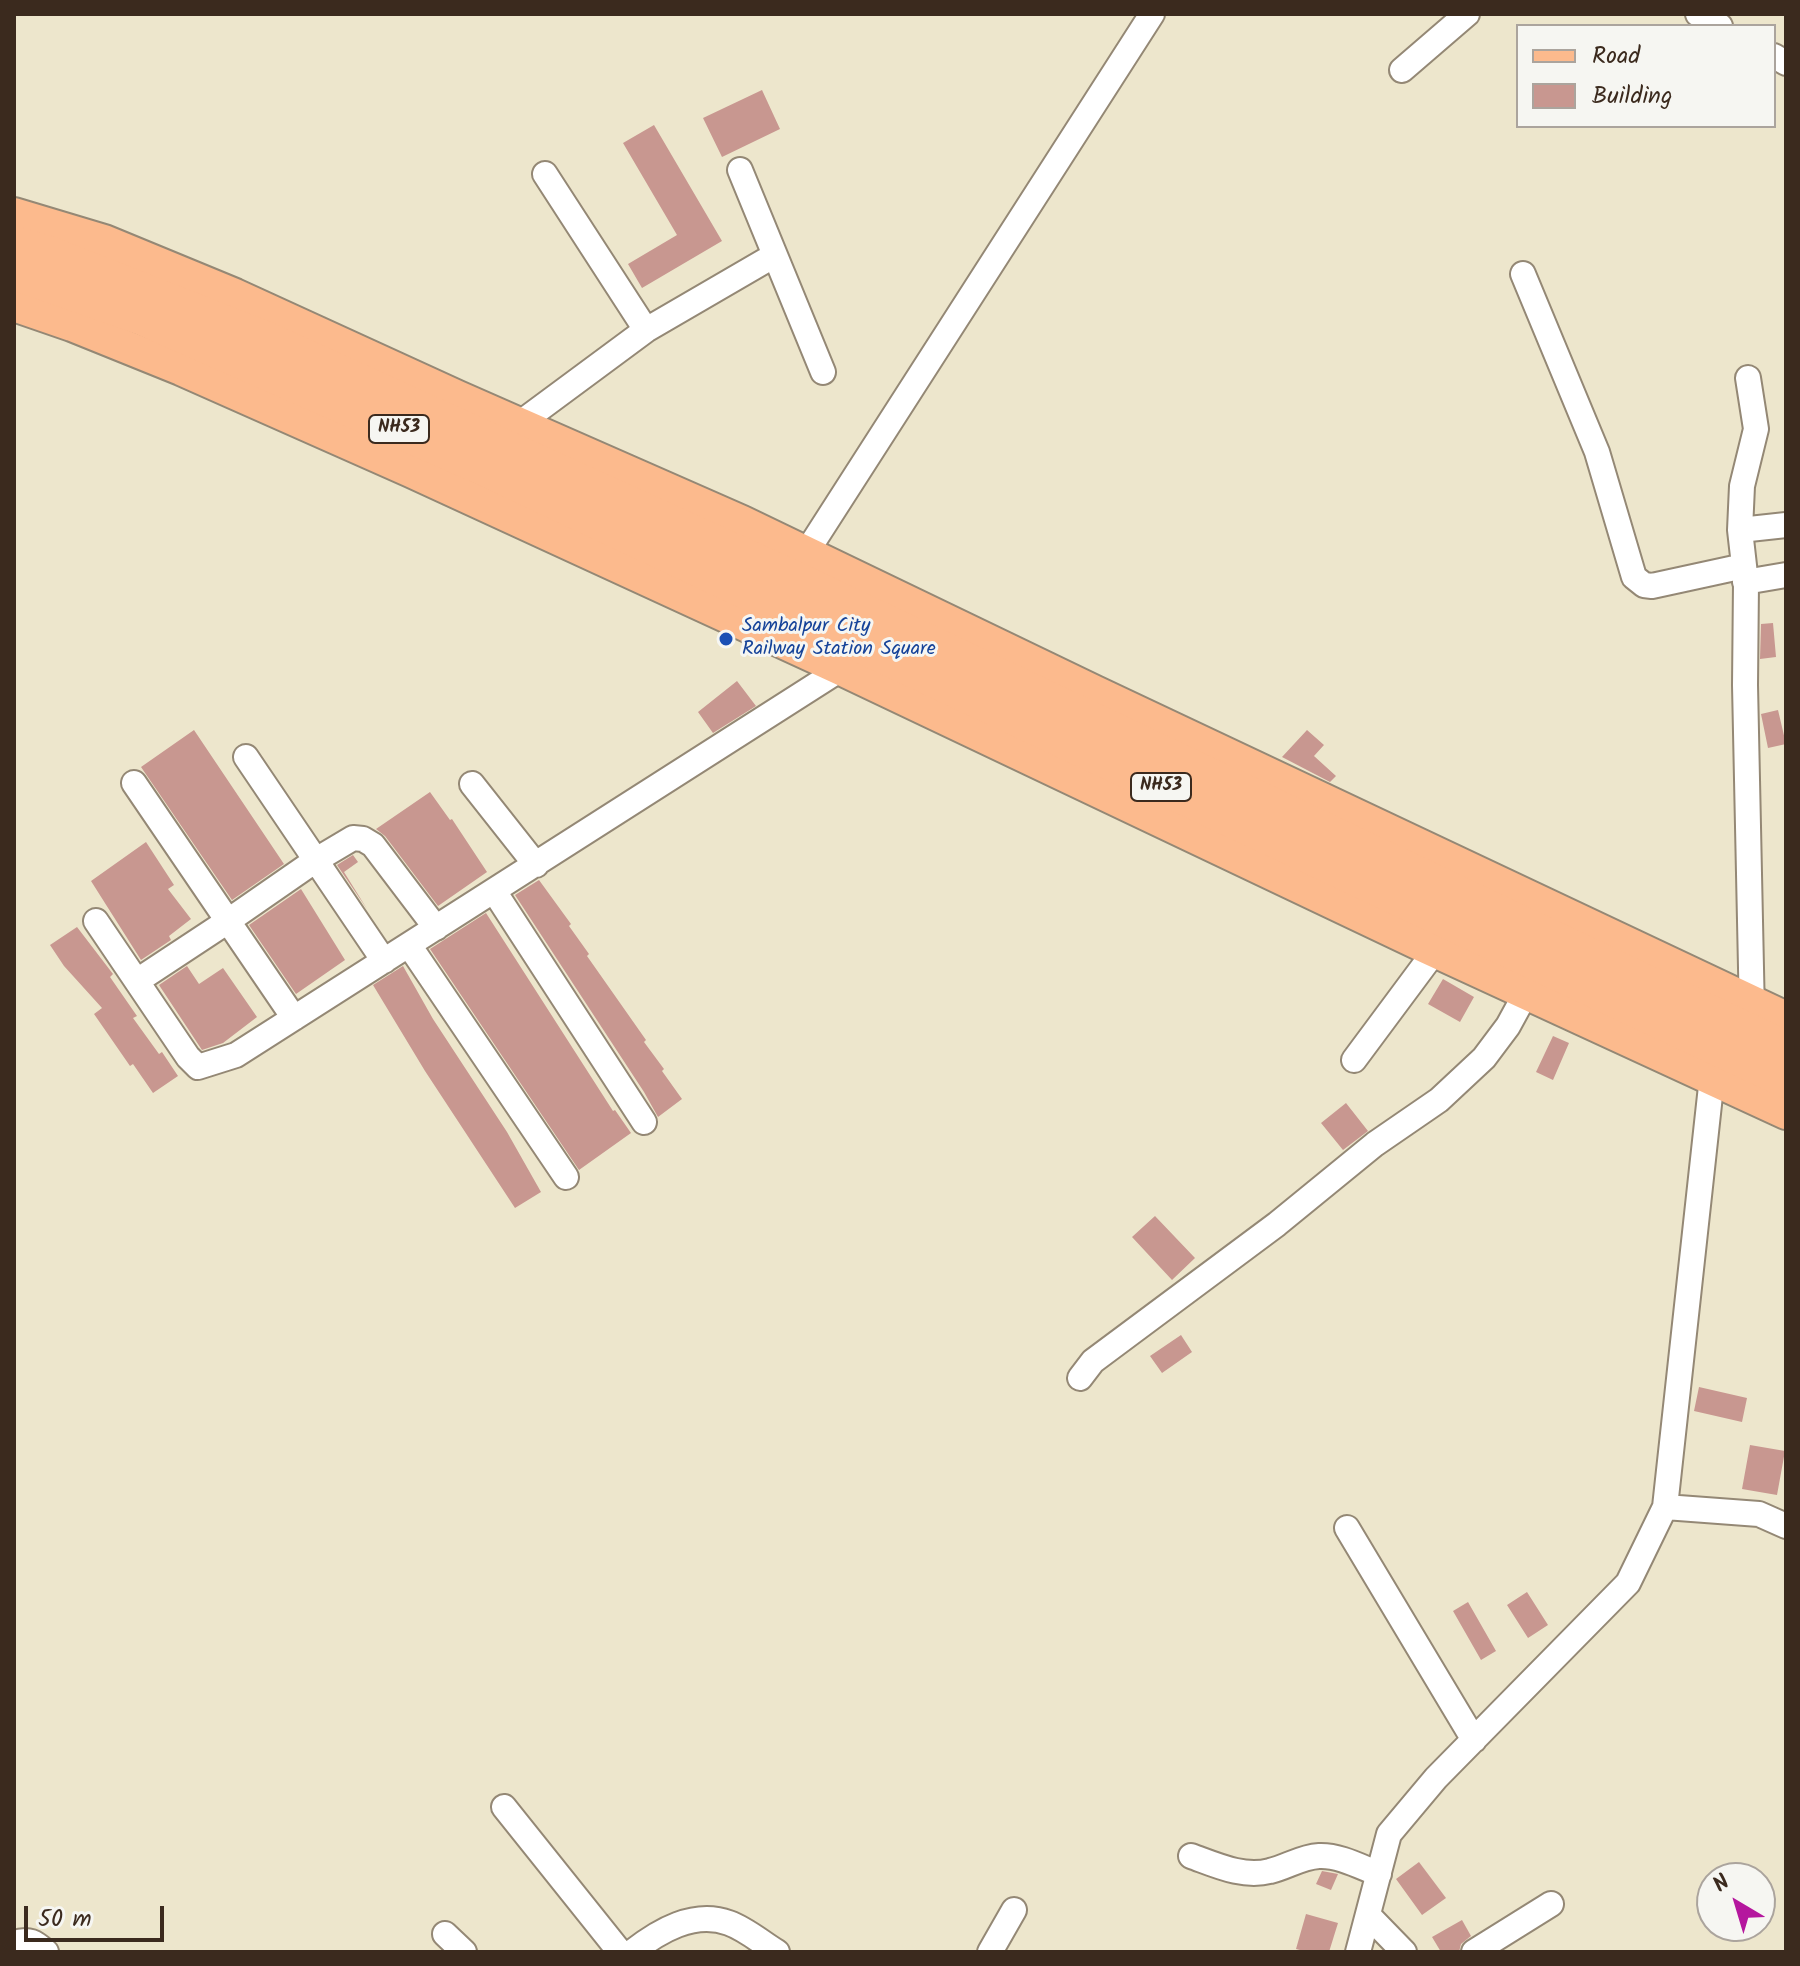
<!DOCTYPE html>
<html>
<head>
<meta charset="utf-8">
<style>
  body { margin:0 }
  #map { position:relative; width:1800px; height:1966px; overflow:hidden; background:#ede6cc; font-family:Kalam,sans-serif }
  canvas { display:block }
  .frame { position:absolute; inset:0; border:16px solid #3b2a1e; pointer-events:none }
  .legend { position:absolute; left:1516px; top:24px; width:260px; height:104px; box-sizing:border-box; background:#f6f6f2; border:2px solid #aba49d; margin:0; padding:10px 14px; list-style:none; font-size:24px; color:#3b2a1e }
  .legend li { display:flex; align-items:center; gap:16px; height:40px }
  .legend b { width:40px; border:2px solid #aba49d }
  .north { position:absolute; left:1696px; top:1862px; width:80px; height:80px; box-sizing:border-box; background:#f6f6f2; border:2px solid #aba49d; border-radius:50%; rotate:322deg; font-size:22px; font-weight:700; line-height:32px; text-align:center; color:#3b2a1e }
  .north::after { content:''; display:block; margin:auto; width:28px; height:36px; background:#b5179e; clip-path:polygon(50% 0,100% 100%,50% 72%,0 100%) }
  .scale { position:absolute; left:24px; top:1906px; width:140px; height:36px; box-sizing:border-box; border:4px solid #3b2a1e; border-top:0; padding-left:10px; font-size:24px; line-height:28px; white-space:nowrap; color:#3b2a1e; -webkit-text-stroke:6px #f6f6f2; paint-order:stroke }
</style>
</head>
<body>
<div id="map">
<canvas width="1800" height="1966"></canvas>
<div class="frame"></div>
<ul class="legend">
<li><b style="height:10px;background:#fcba8d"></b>Road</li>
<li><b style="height:22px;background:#c89790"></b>Building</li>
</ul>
<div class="north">N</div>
<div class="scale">50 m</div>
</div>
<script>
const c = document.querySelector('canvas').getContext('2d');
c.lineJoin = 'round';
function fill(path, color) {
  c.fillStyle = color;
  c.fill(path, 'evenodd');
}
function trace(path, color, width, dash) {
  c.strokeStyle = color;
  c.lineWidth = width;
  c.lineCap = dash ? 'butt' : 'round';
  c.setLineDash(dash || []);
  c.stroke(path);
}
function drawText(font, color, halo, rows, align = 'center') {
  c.font = font + ' Kalam,sans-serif';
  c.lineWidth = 6;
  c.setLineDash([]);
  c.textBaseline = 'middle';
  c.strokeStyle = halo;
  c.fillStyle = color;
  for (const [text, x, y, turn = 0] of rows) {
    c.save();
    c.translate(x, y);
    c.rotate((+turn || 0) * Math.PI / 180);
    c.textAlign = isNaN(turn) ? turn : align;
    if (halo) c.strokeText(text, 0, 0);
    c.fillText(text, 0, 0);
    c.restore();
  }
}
fill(new Path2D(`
  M 762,90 L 780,129 L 722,157 L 703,118 Z
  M 654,125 L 722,241 L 642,288 L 628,264 L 677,235 L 623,143 Z
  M 1773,623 L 1776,657 L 1760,659 L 1761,624 Z
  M 737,681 L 756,706 L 713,733 L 698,712 Z
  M 1778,710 L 1786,744 L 1768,748 L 1761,714 Z
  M 194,730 L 284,864 L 232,900 L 141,767 Z
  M 1307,730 L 1324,745 L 1314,756 L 1336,776 L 1330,782 L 1282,757 Z
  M 430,792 L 450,820 L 452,819 L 487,872 L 438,906 L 385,836 L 376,829 Z
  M 146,842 L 174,885 L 168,889 L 191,919 L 169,936 L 171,940 L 141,960 L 91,881 Z
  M 353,855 L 358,862 L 344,872 L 367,909 L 337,865 Z
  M 539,880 L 571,924 L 569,926 L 589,954 L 587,956 L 646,1040 L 644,1042 L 664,1069 L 662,1071 L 682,1099 L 658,1117 L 644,1092 L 515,895 Z
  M 301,889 L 345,960 L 296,994 L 249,925 Z
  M 486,913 L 613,1111 L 615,1110 L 631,1133 L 579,1170 L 430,949 Z
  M 77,927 L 113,974 L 110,977 L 137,1016 L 133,1018 L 159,1054 L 162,1052 L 178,1076 L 153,1093 L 133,1064 L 130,1066 L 94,1014 L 102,1008 L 64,966 L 50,945 Z
  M 187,966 L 199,984 L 223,968 L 257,1017 L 223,1043 L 202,1050 L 159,985 Z
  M 403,966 L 433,1019 L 507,1132 L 541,1192 L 515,1208 L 425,1071 L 373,985 Z
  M 1443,979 L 1474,997 L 1460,1022 L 1428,1004 Z
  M 1553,1036 L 1569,1043 L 1553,1080 L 1536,1072 Z
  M 1346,1103 L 1368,1131 L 1343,1150 L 1321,1123 Z
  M 1155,1216 L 1195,1258 L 1172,1280 L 1132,1237 Z
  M 1181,1335 L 1192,1352 L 1162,1373 L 1150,1356 Z
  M 1699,1387 L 1747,1398 L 1742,1422 L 1694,1411 Z
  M 1750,1445 L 1785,1451 L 1777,1495 L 1742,1489 Z
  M 1527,1592 L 1548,1625 L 1528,1638 L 1507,1605 Z
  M 1468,1602 L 1496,1651 L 1481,1660 L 1453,1611 Z
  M 1419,1862 L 1446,1898 L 1422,1915 L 1396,1879 Z
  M 1322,1871 L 1338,1874 L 1331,1890 L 1316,1884 Z
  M 1306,1914 L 1338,1923 L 1329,1952 L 1308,1952 L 1296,1949 Z
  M 1462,1920 L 1471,1936 L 1461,1944 L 1459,1952 L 1441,1952 L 1432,1937 Z`), '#c89790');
const minor = new Path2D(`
  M 1698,14 L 1720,26
  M 1774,56 L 1786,63
  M 1402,70 L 1467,14
  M 740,170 L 823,372
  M 545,174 L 646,330
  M 1523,274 L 1597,452 L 1634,577 L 1644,585 L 1652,586 L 1744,566
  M 1748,378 L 1756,429 L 1742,486 L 1740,530 L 1746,583 L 1745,685 L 1752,1015
  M 519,424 L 646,330 L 775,255
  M 1740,530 L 1786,525
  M 797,567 L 1152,14
  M 1745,582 L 1786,575
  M 246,757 L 384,961
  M 134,783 L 294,1018
  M 472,784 L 536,865
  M 494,891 L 644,1122
  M 96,921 L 188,1057 L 198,1067 L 236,1055 L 841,669
  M 409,945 L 566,1177
  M 137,981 L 228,921 L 316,860 L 353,838 L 363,839 L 373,845 L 436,928
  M 1354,1060 L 1435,951
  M 1080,1378 L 1093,1361 L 1277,1224 L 1375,1144 L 1439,1100 L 1484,1058 L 1508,1026 L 1526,993
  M 1665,1507 L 1759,1514 L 1786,1526
  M 1347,1528 L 1474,1740
  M 504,1807 L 620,1952
  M 1191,1856 C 1216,1865 1243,1878 1270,1871 C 1287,1867 1301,1857 1319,1856 C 1339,1855 1361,1867 1379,1874
  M 1368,1915 L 1404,1952
  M 445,1934 L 464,1952
  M 14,1943 C 29,1938 35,1942 46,1952
  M 632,1952 C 659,1931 694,1910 729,1923 C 746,1929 762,1943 777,1952
  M 990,1952 L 1014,1910
  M 1358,1952 L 1389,1834 L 1436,1778 L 1628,1583 L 1665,1507 L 1712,1077
  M 1474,1952 L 1551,1904`);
const major = new Path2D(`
  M 14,214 L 104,241 L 235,295 L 458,397 L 742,522 L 1095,692 L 1786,1018
  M 14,305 L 72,325 L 181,369 L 411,471 L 841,669 L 1424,946 L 1786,1113`);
const highway = new Path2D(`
  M 14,244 L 49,254 L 265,339 L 790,577 L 1786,1049
  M 14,272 L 142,317 L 480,466 L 1786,1080`);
trace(minor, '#948875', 28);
trace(major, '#948875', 36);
trace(highway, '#948875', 40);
trace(minor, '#fff', 24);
trace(major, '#fcba8d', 32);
trace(highway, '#fcba8d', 36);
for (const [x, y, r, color] of [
  [726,639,8,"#1a4fb4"]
]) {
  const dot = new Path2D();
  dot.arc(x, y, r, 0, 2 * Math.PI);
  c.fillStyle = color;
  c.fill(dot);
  trace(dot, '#f6f6f2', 3);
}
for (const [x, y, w] of [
  [399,429,60],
  [1161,787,60]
]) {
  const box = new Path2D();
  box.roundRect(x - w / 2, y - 14, w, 28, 6);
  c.fillStyle = '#f6f6f2';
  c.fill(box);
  trace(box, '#3b2a1e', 2);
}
drawText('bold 18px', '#3b2a1e', null, [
  ["NH53",399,429],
  ["NH53",1161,787]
]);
drawText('20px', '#164399', '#f6f6f2', [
  ["Sambalpur City",742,628],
  ["Railway Station Square",742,651]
], 'left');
</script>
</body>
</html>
